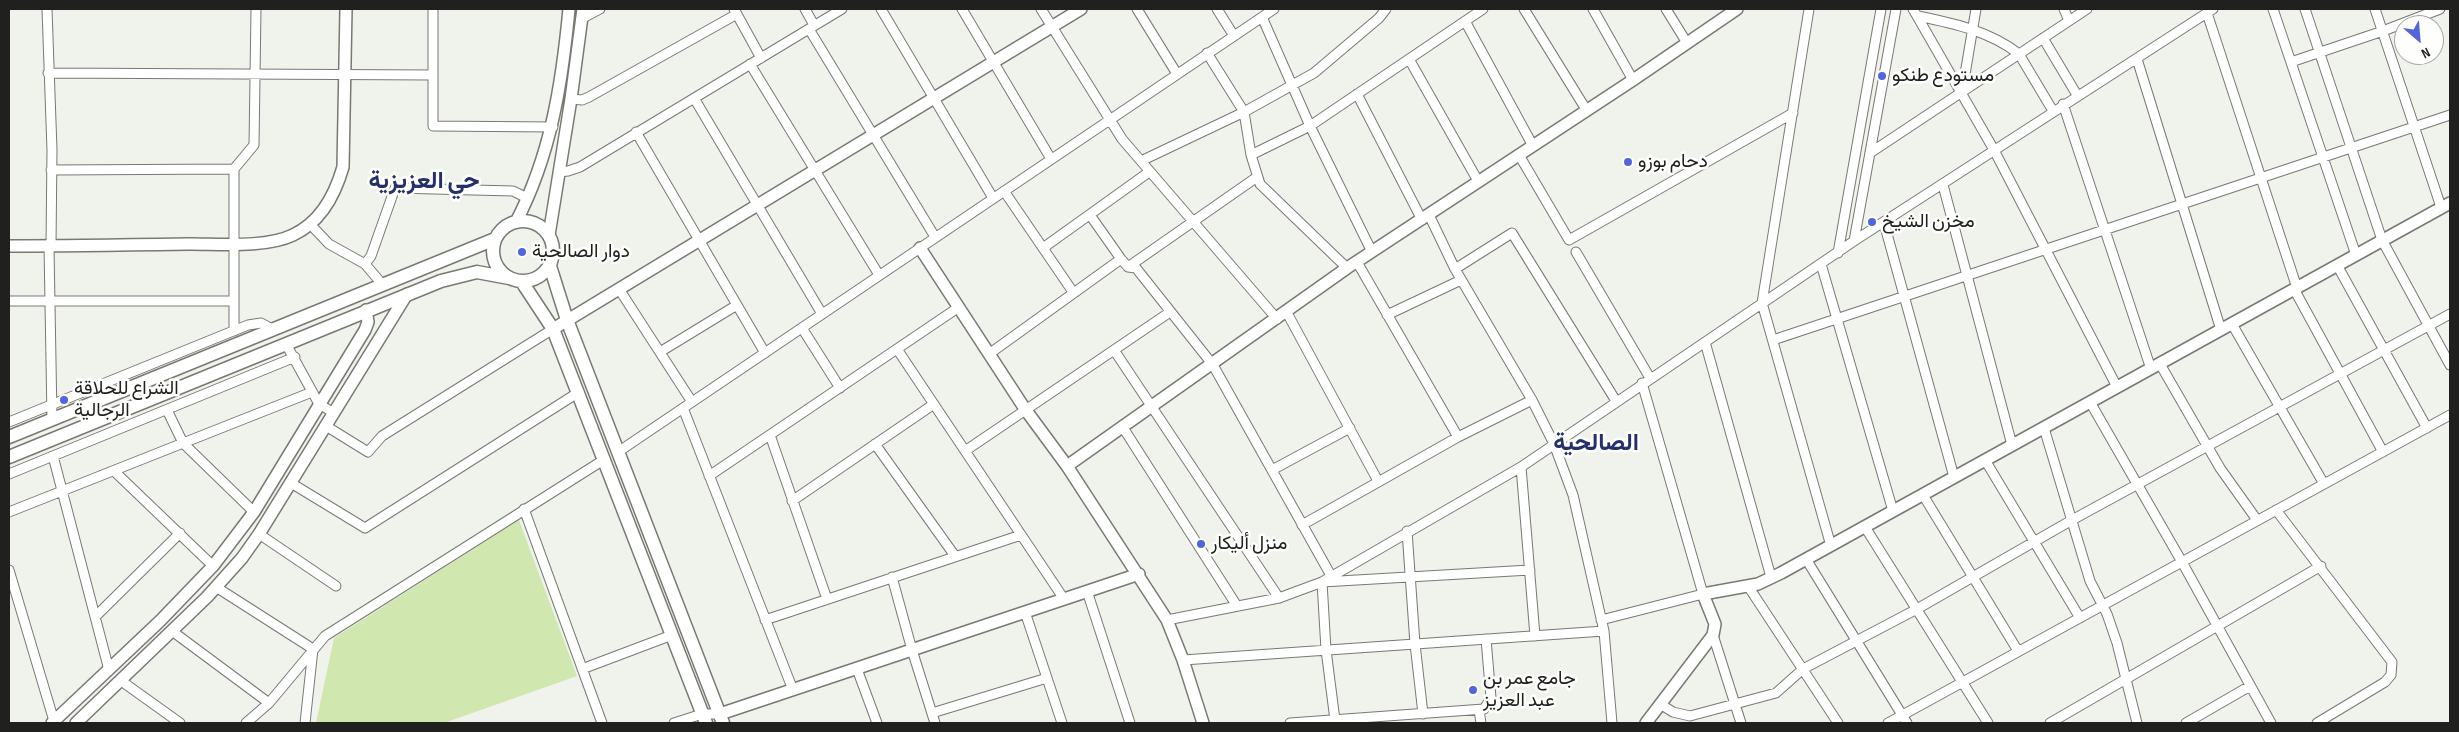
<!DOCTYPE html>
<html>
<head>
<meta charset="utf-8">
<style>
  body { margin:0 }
  #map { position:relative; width:2459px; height:732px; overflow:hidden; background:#eff3eb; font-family:"Sofia Sans Condensed",sans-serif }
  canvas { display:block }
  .frame { position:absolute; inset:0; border:10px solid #20211e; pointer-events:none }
  .north { position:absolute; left:2394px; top:15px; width:50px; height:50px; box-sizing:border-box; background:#fefffd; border:1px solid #a5a6a4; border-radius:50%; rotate:153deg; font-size:14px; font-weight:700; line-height:20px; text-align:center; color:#20211e }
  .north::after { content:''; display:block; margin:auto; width:18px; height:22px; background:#5265db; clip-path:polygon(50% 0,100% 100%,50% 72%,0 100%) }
</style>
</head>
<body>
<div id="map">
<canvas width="2459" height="732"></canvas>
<div class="frame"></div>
<div class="north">N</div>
</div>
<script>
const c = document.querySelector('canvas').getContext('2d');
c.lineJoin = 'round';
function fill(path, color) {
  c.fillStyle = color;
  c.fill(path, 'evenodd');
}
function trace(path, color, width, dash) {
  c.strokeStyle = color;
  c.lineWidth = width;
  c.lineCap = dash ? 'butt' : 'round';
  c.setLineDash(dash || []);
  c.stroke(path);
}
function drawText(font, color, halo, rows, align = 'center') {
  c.font = font + ' "Sofia Sans Condensed",Vazirmatn,sans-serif';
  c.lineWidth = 5;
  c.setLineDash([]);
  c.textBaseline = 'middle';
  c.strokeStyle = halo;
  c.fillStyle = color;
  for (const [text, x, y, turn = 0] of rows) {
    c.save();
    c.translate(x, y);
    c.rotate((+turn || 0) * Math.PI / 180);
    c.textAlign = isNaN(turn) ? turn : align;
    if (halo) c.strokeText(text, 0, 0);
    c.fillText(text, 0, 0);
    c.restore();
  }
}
fill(new Path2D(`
  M 519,520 L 577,676 L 444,723 L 316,723 L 334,638 Z`), '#d1e7b0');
const minor = new Path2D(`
  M 47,9 L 52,150 L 51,246
  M 433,9 L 433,126 L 553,127
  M 734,9 L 761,58
  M 805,9 L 814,25
  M 881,9 L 993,198
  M 962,9 L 1051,159
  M 1041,9 L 1122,139 L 1277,319
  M 1137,9 L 1177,74
  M 1217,9 L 1234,36
  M 1524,9 L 1587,111
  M 1593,9 L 1633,80
  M 1666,9 L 1687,43
  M 1809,9 L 1762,303 L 1831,546
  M 1913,9 L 1994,150 L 2117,387
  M 2064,9 L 2069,21
  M 2273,9 L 2356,255
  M 2305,9 L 2382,240 L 2450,365
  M 2375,9 L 2441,207
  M 2207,13 L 2297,288
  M 1918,16 C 1952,23 1990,31 2019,54 L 2053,111
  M 1262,17 L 1310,126 L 1372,252
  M 581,19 L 600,9
  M 1465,21 L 1533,146
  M 809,29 L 935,237
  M 2043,38 L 2077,95
  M 1207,53 L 1244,112 L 1251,155 L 1260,184 L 1347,268
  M 1409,59 L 1478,181
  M 2137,59 L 2221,330
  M 2291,62 L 2383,31 L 2440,9
  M 750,64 L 879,275
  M 48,73 L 433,75
  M 1962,92 L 1976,9
  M 1357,94 L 1422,220
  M 694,98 L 822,314
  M 571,99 L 582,100 L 589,97 L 737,14
  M 2063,104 L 2151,369
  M 636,132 L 765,353
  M 1870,153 L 2087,9
  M 1251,155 L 1310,126 L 1483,9
  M 1519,155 L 1569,240 L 1793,113
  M 1141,161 L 1244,112 L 1314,73 L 1379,18 L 1386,9
  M 51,170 L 234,169
  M 559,172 L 568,171 L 580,167 L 842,9
  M 1943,185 L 2012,445
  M 1004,191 L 1073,292
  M 1090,215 L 1121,259 L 1128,267 L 1136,268 L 1213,365 L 1334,581
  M 1429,215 L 1455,269 L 1532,400 L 1554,444 L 1573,495 L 1604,631 L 1612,723
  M 1884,223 L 1954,477
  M 310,224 L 329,244 L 365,264 L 382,284
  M 1854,241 L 1896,9
  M 49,246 L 52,419
  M 1043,248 L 1149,172
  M 1576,252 L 1650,378
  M 1838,253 L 1881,9
  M 1357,262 L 1458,437
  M 365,264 L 371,256 L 395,188 L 513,191 L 527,198
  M 1821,264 L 1893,511
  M 2337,265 L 2427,428
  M 1128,267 L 1257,177
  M 1455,269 L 1512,233 L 1616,401
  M 619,289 L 692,402
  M 2294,289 L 2383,452
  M 9,301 L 234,301
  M 1286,311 L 1378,481
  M 1387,315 L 1461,280
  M 2232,324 L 2324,484
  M 802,328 L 840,388
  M 234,331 L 234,169 L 254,145 L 256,9
  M 1773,340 L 2450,115
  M 1705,342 L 1771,577
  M 286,344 L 319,404 L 334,413
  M 897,349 L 1064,599
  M 1114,350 L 1279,598
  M 660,352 L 737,305
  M 989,354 L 1121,259
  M 2160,364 L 2220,468 L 2257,520
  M 2090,402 L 2182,562 L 2271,723
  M 683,408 L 793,690
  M 167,410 L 183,443 L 254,512
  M 9,422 L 248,325 L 261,323 L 272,329
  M 326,426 L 368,452 L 382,436 L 553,329
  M 1122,426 L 1237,606
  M 2044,428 L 2090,581 L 2107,614 L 2117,643 L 2137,723
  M 770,435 L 827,599
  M 875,444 L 955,556
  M 965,451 L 1170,312
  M 618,452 L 1274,9
  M 53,456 L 109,670
  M 1985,460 L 2080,618
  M 1521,467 L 1535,636
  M 1272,470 L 1350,428
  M 114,471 L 213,566
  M 9,474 L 295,357
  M 709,476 L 959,307
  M 291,483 L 365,528 L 579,392
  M 1923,495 L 2018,651
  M 792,501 L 934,404
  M 524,509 L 602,723
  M 2276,510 L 2392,662 L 2391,675 L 2385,682 L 2317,723
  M 9,512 L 312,392
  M 1302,525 L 1458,437 L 1532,400
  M 1865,527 L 1988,723
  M 1407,531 L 1415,644 L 1423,714
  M 259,534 L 336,586
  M 1806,559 L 1907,723
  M 9,570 L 54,721
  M 892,577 L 912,650 L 935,723
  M 1748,586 L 1838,723
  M 216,587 L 313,649
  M 1087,591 L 1130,723
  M 1025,612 L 1062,723
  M 96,616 L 180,533
  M 765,620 L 1021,535
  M 1167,620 L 1279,598 L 1322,582 L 1521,467 L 1854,241 L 2213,9
  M 1601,620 L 1703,594 L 1642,383
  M 172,631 L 269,703
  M 1713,635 L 1741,723
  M 1183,660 L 1604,631
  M 582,669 L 672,635
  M 857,669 L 877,723
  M 120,680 L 180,723
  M 1660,704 L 1673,712 L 1690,716 L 1776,693 L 1803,669 L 1917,609 L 2072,520 L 2450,314
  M 1479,710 L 1481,723
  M 932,713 L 1047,678
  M 1335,720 L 1326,650 L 1322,582 L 1530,570
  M 246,723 L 269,703 L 325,636 L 605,459
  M 305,723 L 313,649
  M 674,723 L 702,714 L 720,714
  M 1290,723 L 1484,709 L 1491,698 L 1486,639
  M 1888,723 L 2450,415
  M 2050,723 L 2321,566
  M 2186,723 L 2250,686`);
const tertiary = new Path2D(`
  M 516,222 C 551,155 562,83 569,9
  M 549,235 L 571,99 L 583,9
  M 9,246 C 70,246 130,245 191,244 C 221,244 266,248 293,235 C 321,222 335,195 343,167 L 346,9
  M 920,248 L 1025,409 L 1067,466 L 1167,620 L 1183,660 L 1203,723
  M 553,329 L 1081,9
  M 1067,466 L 1347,268 L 1633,80 L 1737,9
  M 720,714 L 1139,574
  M 52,723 L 160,621 L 213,566 L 254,512 L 365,330 L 368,322 L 366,310
  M 76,723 L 207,597 L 242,558 L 259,534 L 407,294
  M 1646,723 L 1713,635 L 1715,624 L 1703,594 L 1758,584 L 1781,573 L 2450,203`);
const secondary = new Path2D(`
  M493 251a30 30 0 1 1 60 0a30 30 0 1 1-60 0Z
  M 550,266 L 567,320 L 723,723
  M 522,282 L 553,329 L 706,723
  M 9,437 L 495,239
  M 9,457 L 441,281 L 477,272 L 509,278`);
trace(minor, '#777a73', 11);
trace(tertiary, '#777a73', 14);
trace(secondary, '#777a73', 15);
trace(minor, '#fff', 9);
trace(tertiary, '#fff', 11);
trace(secondary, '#fff', 12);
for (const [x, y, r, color] of [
  [1882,76,5,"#5265db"],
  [1628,162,5,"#5265db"],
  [1872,222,5,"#5265db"],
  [522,252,5,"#5265db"],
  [64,400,5,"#5265db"],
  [1201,544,5,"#5265db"],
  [1473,690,5,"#5265db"]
]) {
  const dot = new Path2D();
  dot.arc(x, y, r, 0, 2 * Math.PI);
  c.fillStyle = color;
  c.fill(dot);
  trace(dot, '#fefffd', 2);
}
drawText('19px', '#20211e', '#fefffd', [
  ["مستودع طنكو",1892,76],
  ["دحام بوزو",1638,162],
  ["مخزن الشيخ",1882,222],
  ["دوار الصالحية",532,252],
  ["الشراع للحلاقة",74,389],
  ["الرجالية",74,411],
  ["منزل أليكار",1211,544],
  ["جامع عمر بن",1483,679],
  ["عبد العزيز",1483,701]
], 'left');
drawText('bold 24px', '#252f69', '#fefffd', [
  ["حي العزيزية",424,182],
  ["الصالحية",1596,444]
]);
</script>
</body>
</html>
